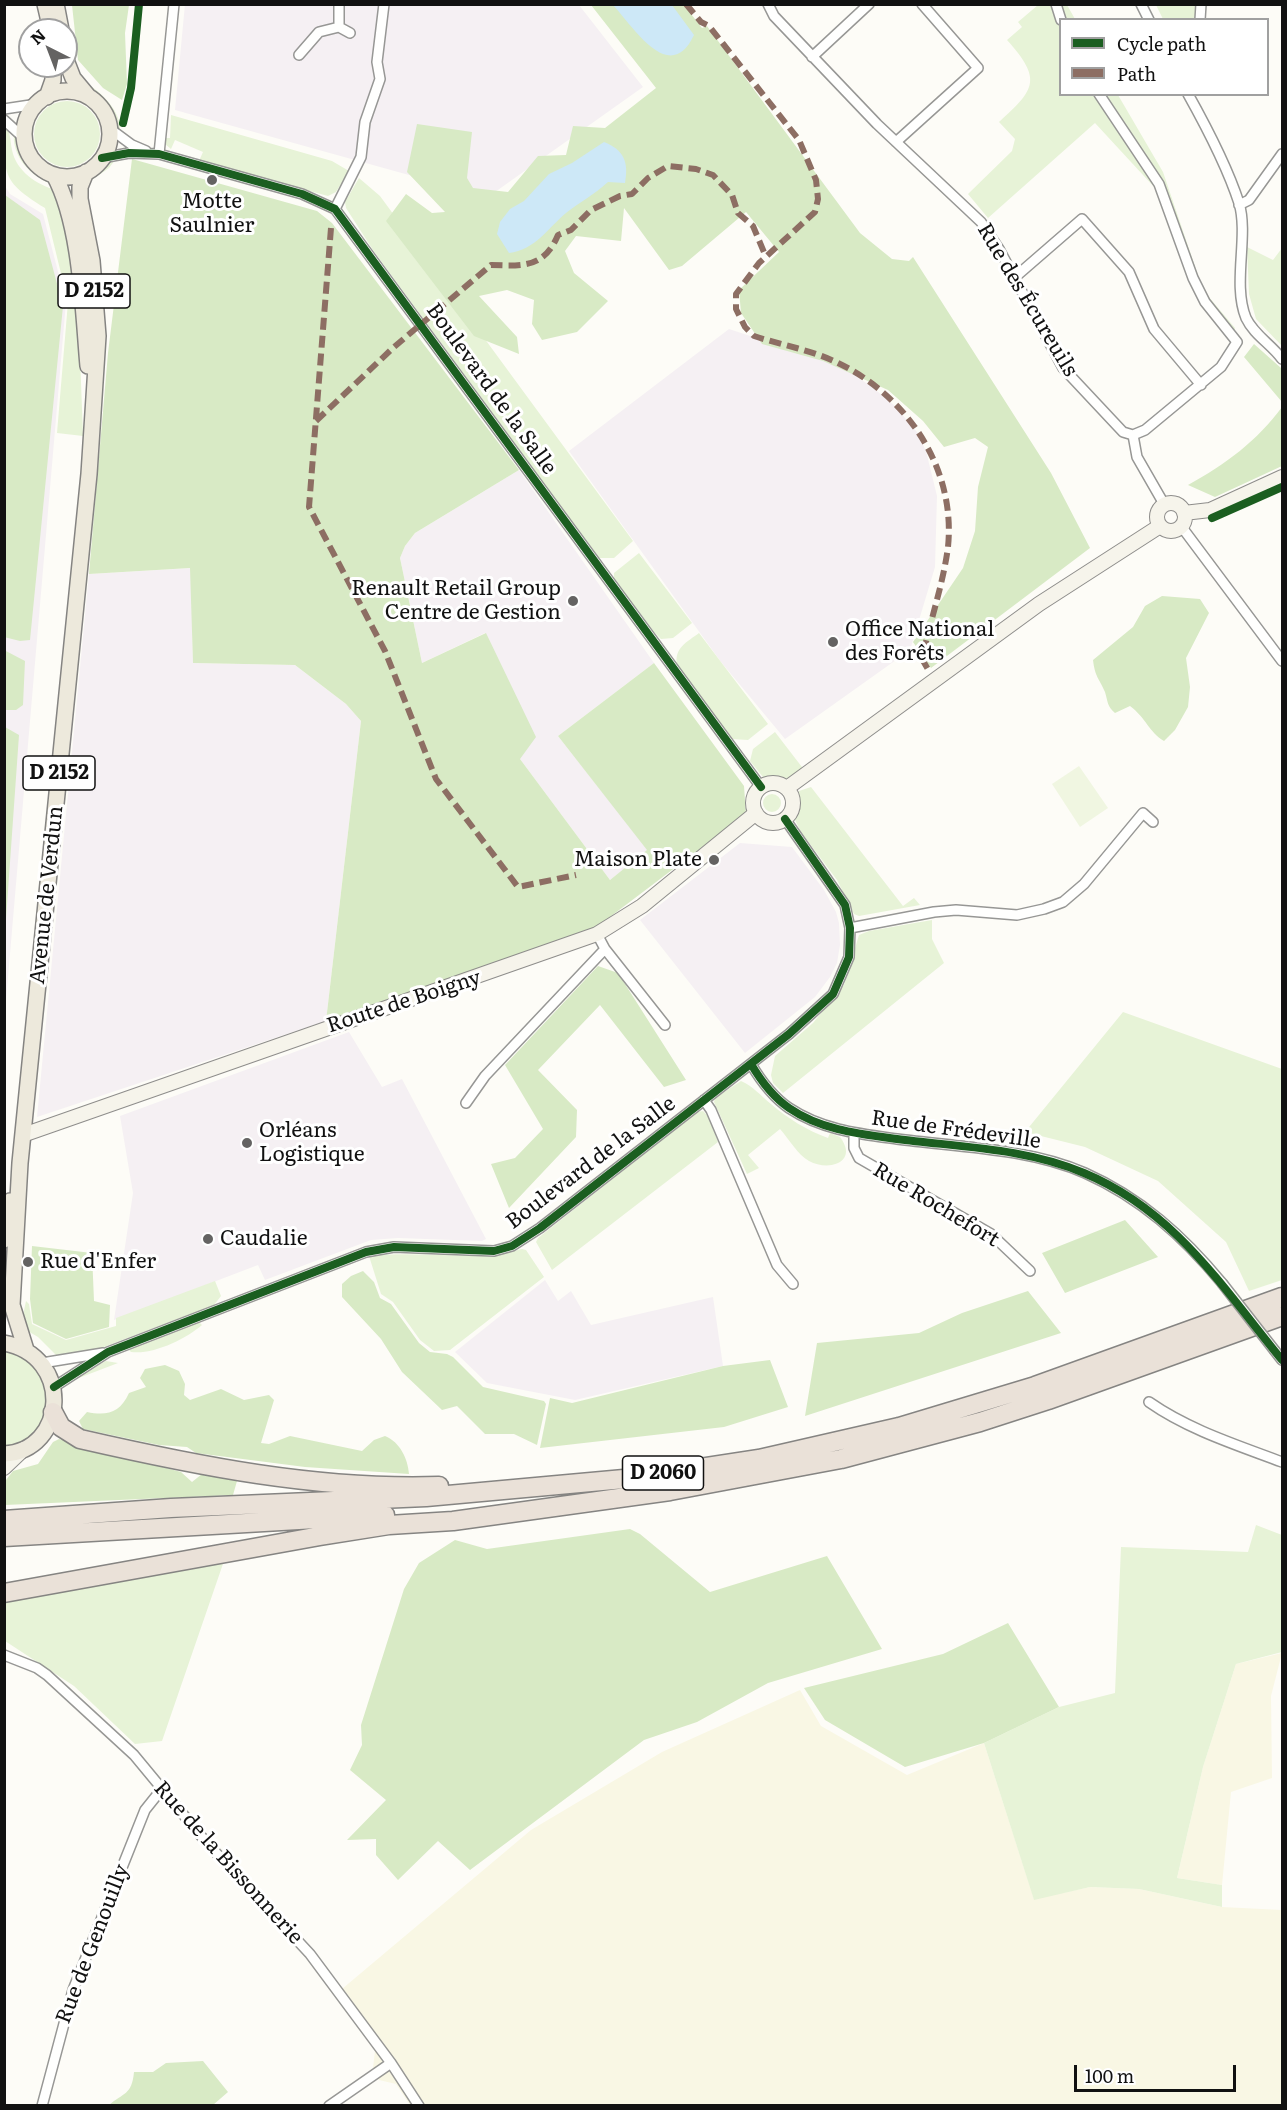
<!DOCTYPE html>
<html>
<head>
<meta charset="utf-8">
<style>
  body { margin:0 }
  #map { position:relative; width:1287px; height:2110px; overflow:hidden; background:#fdfcf7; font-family:Literata,serif }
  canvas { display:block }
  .frame { position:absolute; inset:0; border:6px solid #111; pointer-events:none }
  .legend { position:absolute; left:1059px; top:18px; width:210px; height:78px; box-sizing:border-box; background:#fff; border:2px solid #a0a0a0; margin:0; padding:8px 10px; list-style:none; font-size:18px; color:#111 }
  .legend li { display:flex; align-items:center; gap:12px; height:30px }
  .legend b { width:30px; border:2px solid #a0a0a0 }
  .north { position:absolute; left:18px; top:18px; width:60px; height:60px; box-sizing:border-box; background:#fff; border:2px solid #a0a0a0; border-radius:50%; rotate:318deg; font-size:16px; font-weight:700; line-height:24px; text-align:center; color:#111 }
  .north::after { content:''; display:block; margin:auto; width:21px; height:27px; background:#646362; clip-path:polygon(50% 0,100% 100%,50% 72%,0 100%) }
  .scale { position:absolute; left:1074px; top:2065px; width:162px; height:27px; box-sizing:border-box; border:3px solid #111; border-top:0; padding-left:8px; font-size:18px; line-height:21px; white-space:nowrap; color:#111; -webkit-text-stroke:4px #fff; paint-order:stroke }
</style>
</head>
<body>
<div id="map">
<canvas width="1287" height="2110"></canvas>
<div class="frame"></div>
<ul class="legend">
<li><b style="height:8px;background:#1b5e20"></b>Cycle path</li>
<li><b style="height:8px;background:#8d6e63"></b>Path</li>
</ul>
<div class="north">N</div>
<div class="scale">100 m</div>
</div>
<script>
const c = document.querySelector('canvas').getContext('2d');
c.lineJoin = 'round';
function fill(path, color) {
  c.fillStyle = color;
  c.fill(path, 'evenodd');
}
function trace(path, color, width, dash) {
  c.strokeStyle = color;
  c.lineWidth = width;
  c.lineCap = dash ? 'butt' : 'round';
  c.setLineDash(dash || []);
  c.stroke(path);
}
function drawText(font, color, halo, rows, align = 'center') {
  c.font = font + ' Literata,serif';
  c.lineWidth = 6;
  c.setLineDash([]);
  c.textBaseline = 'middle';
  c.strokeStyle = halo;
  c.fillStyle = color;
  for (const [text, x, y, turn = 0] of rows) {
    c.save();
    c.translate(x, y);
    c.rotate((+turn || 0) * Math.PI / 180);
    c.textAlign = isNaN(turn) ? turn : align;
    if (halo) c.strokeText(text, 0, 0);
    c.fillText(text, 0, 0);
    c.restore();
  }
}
fill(new Path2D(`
  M 185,4 L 579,5 L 643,87 L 488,197 L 175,110 Z
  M 5,186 L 10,194 L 43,214 L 66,302 L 5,1012 Z
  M 729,329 L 841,366 L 872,387 L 894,405 L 917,432 L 926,451 L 937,496 L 935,567 L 910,650 L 785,739 L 721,662 L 569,451 Z
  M 519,470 L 654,663 L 558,736 L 648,850 L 610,880 L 520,759 L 485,633 L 422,663 L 400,558 L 405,546 L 415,533 Z
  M 191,568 L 193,663 L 295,665 L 346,704 L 361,721 L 326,1021 L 37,1117 L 89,574 Z
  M 740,843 L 792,847 L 824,890 L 836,912 L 839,923 L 840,945 L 837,963 L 830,977 L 815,997 L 745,1053 L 640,920 Z
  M 349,1032 L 382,1087 L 402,1079 L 486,1239 L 482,1241 L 398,1238 L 371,1240 L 265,1280 L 258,1265 L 114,1320 L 133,1193 L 120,1116 Z
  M 545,1280 L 558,1301 L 571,1291 L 591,1325 L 713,1297 L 723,1366 L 575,1400 L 487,1383 L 455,1352 Z`), '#f5f0f3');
fill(new Path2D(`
  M 1282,1653 L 1271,1696 L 1272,1778 L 1231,1792 L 1222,1885 L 1177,1878 L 1203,1767 L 1236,1664 Z
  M 800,1690 L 821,1726 L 907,1775 L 984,1743 L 1034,1899 L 1090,1887 L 1139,1889 L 1222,1907 L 1282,1910 L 1282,2105 L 410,2105 L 396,2084 L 379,2080 L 373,2068 L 375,2051 L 342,1989 L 531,1830 L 662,1752 Z`), '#f9f7e4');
fill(new Path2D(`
  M 1038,5 L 1067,5 L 1075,19 L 1060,20 L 1060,94 L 1118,95 L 1163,172 L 1203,290 L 1235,328 L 1232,338 L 1198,300 L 1188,279 L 1155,188 L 1095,123 L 988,218 L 968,194 L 1012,151 L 1015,139 L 999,122 C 1036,89 1042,79 1007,40 L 1022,27 L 1018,22 Z
  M 1156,5 L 1195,5 L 1195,19 L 1163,19 Z
  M 85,82 C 102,93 122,111 120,133 L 102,102 L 91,93 Z
  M34 134a33 33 0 1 1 66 0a33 33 0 1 1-66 0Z
  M 171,115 L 332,161 L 349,171 L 336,192 L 328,196 L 199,161 L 203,152 L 175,140 L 171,149 L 165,144 L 166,138 L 170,138 Z
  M 4,123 C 11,132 10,140 12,150 C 16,171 37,185 56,190 L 70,251 L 78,301 L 83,436 L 57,433 L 68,302 L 45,208 C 0,180 5,175 4,123 Z
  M 14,131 L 30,163 L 54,185 C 31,177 11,157 14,131 Z
  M 115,160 L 109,168 L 89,182 C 91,171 104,163 115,160 Z
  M 359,178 L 380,196 L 633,541 L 614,558 L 599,558 L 373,250 L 346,208 L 345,202 Z
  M 1247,247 L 1273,260 L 1282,248 L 1282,346 L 1256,319 L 1249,294 Z
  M 639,553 L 692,623 L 673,638 L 661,639 L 655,633 L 614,579 L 614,573 Z
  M 699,633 L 768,724 L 748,740 L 732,739 L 677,665 C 674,648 687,642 699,633 Z
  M 775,732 L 805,771 L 785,782 L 763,777 L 750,761 L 753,749 Z
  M 811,787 L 903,906 L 914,898 L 920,905 L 859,916 L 854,914 L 837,880 L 801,832 L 793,816 L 799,791 Z
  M763 803a9 9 0 1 1 18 0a9 9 0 1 1-18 0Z
  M 932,920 L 932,939 L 944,963 L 783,1093 L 773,1083 L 771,1075 L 775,1056 L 813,1023 L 844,985 L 859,935 L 869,931 Z
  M 1123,1012 L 1282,1069 L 1282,1280 L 1249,1291 L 1226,1242 L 1158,1181 L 1085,1147 L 1025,1132 Z
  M 741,1081 C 754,1087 760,1095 771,1104 C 787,1118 808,1131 828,1138 L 830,1133 L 840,1137 C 859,1162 829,1172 809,1161 C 798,1155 789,1139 780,1129 L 748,1155 L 759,1168 L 747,1174 L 714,1102 L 715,1098 Z
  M 703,1111 L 708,1116 L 718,1142 L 552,1270 L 536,1242 L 538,1238 L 697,1112 Z
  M 522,1249 L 526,1250 L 544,1277 L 450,1350 L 434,1351 L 420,1340 L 393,1302 L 381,1294 L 369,1256 C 420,1250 472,1262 522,1249 Z
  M 215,1281 L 221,1296 L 214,1305 L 101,1348 L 58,1357 L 38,1337 L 26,1330 L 22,1320 L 26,1301 L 29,1304 L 32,1324 L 66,1340 L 116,1326 L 116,1318 Z
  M 199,1322 L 202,1325 C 186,1339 153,1355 131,1352 L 128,1349 Z
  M 5,1350 C 11,1353 20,1355 27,1359 C 53,1375 53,1417 30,1436 C 22,1443 14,1445 5,1448 Z
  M 106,1361 L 118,1363 L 71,1381 L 71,1380 Z
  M 1256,1525 L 1282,1535 L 1282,1652 L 1236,1664 L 1203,1767 L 1177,1878 L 1222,1885 L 1222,1907 L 1139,1889 L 1090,1887 L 1034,1900 L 984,1743 L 1059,1707 L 1115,1693 L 1121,1547 L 1248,1552 Z
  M 225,1558 L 162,1741 L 135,1744 L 74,1686 L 5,1641 L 5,1604 L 10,1601 Z`), '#e7f3d7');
fill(new Path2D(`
  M 72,5 L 129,5 L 125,33 L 127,84 L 122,100 L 103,88 L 78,60 Z
  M 591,5 L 684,5 L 702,28 L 707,26 L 860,233 L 892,259 L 909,261 L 913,257 L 1051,473 L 1090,548 L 931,668 L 913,642 L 963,568 L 975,531 L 978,487 L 988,447 L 975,438 L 944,447 L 923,421 L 888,390 L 823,361 L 762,344 L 741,313 L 739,290 L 779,252 L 746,212 L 682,266 L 669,270 L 624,208 L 621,241 L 576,236 L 565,251 L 574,273 L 608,301 L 577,332 L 542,340 L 532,324 L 534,300 L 507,290 L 479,296 L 517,337 L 519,354 L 474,336 L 386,221 L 406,194 L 432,213 L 445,212 L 407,172 L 417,124 L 472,132 L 467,178 L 473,188 L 508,192 L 538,156 L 566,155 L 573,126 L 605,128 L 656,88 Z
  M 132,159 L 317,211 L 332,223 L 519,470 L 415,533 L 405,546 L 400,558 L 422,663 L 486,633 L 536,737 L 520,759 L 610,880 L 647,850 L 558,736 L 654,663 L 744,786 L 746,814 L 594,929 L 326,1021 L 361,721 L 346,704 L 295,665 L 193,663 L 190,568 L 89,574 L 108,353 Z
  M 5,195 L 40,220 L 63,306 L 30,640 L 20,641 L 4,637 Z
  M 1254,344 L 1281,368 L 1282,402 L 1244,357 Z
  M 1282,407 L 1282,466 L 1215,497 L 1188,485 C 1226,464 1257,441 1282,407 Z
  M 1162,596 L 1200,599 L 1209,613 L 1186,658 L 1190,687 L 1188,707 L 1175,730 L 1164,741 C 1149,732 1146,718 1130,706 L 1115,713 C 1107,706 1108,702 1105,692 C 1099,678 1095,677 1093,660 L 1133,627 L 1145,606 Z
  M 4,650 L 25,661 L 23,705 L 16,710 L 5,710 Z
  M 5,727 L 19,735 L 5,933 Z
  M 598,966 L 618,973 L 686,1080 L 664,1087 L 600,1005 L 538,1070 L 577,1110 L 576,1137 L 509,1208 L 491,1164 L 515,1158 L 543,1129 L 505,1065 Z
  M 1125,1220 L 1158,1257 L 1065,1293 L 1042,1253 Z
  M 32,1246 L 92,1253 L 94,1301 L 110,1305 L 109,1327 L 66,1339 L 33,1323 L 30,1299 Z
  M 363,1271 L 374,1282 L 380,1298 L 391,1304 L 419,1343 L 430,1352 L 447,1354 L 453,1357 L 483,1387 L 544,1401 L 546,1404 L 537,1445 L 514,1434 L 485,1434 L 457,1406 L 442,1410 L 402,1372 L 381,1339 L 342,1297 L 342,1284 L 351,1276 Z
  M 1028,1291 L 1061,1333 L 805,1416 L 817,1343 L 919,1333 L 962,1313 Z
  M 770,1360 L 788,1407 L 724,1427 L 540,1448 L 550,1398 L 572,1403 L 723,1366 Z
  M 165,1365 L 179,1371 L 185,1384 L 184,1395 L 190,1400 L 221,1389 L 244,1400 L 269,1395 L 274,1400 L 261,1443 L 269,1444 L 290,1436 L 362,1451 L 374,1440 L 385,1436 C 400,1442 408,1459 409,1474 L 305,1467 L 196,1453 L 187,1447 L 159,1445 L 83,1429 L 79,1421 L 87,1412 C 107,1416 120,1413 129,1393 L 146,1387 L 140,1378 L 145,1369 Z
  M 59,1439 L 181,1472 L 192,1482 L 202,1474 L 237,1481 L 233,1495 L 5,1505 L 6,1480 L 13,1471 L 38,1464 L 53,1442 Z
  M 630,1529 L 640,1534 L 710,1592 L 827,1556 L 882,1649 L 768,1683 L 697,1722 L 644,1740 L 470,1870 L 438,1841 L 398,1880 L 376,1855 L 376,1839 L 347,1840 L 386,1800 L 350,1770 L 362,1745 L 361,1725 L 404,1589 L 419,1563 L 455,1540 L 487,1549 Z
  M 1008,1623 L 1059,1707 L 984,1743 L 905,1767 L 825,1720 L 804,1688 L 943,1654 Z
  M 203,2061 L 228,2092 L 213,2105 L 109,2105 C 123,2093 132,2095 134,2072 L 153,2072 L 166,2063 Z`), '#d8eac5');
fill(new Path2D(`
  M 1079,766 L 1108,808 L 1080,827 L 1052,784 Z`), '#f0f6e1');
fill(new Path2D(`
  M 613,5 L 672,5 L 694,35 C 670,86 634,28 613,5 Z
  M 604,142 C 624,150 629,162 625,183 L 608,182 C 594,195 580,202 566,213 C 547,229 535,250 509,253 L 497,234 L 500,222 L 510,209 L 524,201 L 549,174 L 572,163 Z`), '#cde8f7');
const street = new Path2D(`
  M 339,4 L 339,27 L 350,33
  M 768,4 L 774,16 L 877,124 L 981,222 L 999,249 L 1063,368 L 1123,432 L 1133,435
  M 1056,4 L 1061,20
  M 1141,4 L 1149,20
  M 1200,20 L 1201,4
  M 299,55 L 319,32 L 339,27
  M 812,57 L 869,4
  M 1099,94 L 1159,184 L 1193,278 L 1205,302 L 1237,342 L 1221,367 L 1145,430 L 1133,435
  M 1188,94 C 1207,128 1227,166 1239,203 C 1249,236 1232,284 1246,318 C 1254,335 1271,344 1282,359
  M 4,109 L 37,104
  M 4,120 L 25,139
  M 109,128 L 132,145 L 146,151
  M 896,142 L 978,68 L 922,4
  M 159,154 L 174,4
  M 102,158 L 129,153 L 159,154 L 302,194 L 335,209 L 761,787
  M 1239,205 L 1249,200 L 1282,154
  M 335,209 L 361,157 L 365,122 L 380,79 L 377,62 L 384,4
  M 1014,278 L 1082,219 L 1129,272 L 1154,329 L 1201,385
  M 1133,435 L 1137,457 L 1164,504
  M 1181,526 L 1282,661
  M 850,928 L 934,912 L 956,910 L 1017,915 L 1044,909 L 1063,902 L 1084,884 L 1143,813 L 1153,822
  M 597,934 L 605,949 L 665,1025
  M 751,1064 C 761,1081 773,1097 789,1108 C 822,1130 860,1134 897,1139 C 958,1147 1028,1148 1085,1173 C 1141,1198 1183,1236 1222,1283
  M 704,1100 L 711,1110 L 777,1265 L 793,1284
  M 466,1103 L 485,1076 L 605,949
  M 854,1134 L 854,1148 L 859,1158 L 991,1234 L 1030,1271
  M 1275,1351 L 1282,1360
  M 42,1363 L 103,1353
  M 54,1387 L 108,1352 L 366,1252 L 394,1247 L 494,1251 L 512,1246 L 540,1228 L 789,1034 L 833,994 L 849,957 L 850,928 L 845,905 L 785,819
  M 1149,1402 C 1189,1430 1237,1445 1282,1462
  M 4,1655 L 37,1668 L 47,1675 L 134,1755 L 206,1842 L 310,1954 L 391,2063 L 419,2106
  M 42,2106 L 73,1990 L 145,1810 L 161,1790
  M 329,2106 L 391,2063`);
const secondary = new Path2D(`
  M1157 517a14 14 0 1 1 28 0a14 14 0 1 1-28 0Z
  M 1184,513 L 1210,510 L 1282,477
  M753 803a20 20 0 1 1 40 0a20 20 0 1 1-40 0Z
  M 787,788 L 1039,604 L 1160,526
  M 23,1135 L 597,934 L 642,906 L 756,813
  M 4,1468 L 24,1449`);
const primary = new Path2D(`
  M 45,4 L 51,30
  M 56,4 L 61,30
  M 66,60 L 73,78 L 88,96
  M24 134a43 43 0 1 1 86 0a43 43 0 1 1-86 0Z
  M 47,97 L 53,80 L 53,66
  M 54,175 C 81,224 83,310 88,366
  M 4,1240 L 10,1201
  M 4,1343 C 74,1356 67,1451 4,1454
  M 26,1350 L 12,1305 L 20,1163 L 89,474 L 98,336 L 92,261 L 80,199 L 80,187 L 86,172`);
const highway = new Path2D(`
  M 53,1412 L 61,1427 L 80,1439 C 198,1466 317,1490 439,1486
  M 4,1520 L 171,1508 L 426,1497 L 635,1478 L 759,1459 L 899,1427 L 1035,1386 L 1282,1297
  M 4,1537 L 385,1515
  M 4,1593 L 320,1536 L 389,1525 L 453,1521 L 670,1491 L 841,1459 L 980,1422 L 1048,1400 L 1282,1316`);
trace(street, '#979795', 12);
trace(secondary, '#8e8d8b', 16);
trace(primary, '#858482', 18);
trace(highway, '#858482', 21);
trace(street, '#fffffe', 9);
trace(secondary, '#f6f4eb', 14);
trace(primary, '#ede9dc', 15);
trace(highway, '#eae1d8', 18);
const streetBridge = new Path2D(`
  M 1222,1283 L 1275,1351`);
trace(streetBridge, '#979795', 12, []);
trace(streetBridge, '#fffffe', 9);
trace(new Path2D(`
  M 686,4 L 701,22 L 709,26 L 799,140 L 816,180 L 818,199 L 815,212 L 759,263 L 736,294 L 736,309 L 745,327 L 754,336 C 781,345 812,350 838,363 C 907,396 956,468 948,547 C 943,585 930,621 922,659 L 929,671
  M 331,228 L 309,507 L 385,651 L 436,779 L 518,887 L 576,875
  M 316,421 L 394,347 L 491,265 C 523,266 544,268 558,235 L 571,230 L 591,210 L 620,196 L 632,194 L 648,178 L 668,166 L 696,169 L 713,175 L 732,195 L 738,213 L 753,226 L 766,257`), '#8d6e63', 6, [12, 6]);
trace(new Path2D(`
  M 123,123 L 131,88 L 139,4
  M 102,158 L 129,153 L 159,154 L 302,194 L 335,209 L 761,787
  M 1212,518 L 1282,487
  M 751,1064 C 761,1081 773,1097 789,1108 C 821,1130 859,1134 897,1139 C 958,1147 1026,1148 1084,1173 C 1175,1211 1222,1287 1282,1360
  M 54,1387 L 108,1352 L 366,1252 L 394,1247 L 494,1251 L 512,1246 L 540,1228 L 789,1034 L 833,994 L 849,957 L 850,928 L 845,905 L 785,819`), '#1b5e20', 8);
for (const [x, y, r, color] of [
  [212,180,6,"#646362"],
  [573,601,6,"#646362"],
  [833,642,6,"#646362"],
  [714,860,6,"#646362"],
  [247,1143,6,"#646362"],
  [208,1239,6,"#646362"],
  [28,1262,6,"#646362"]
]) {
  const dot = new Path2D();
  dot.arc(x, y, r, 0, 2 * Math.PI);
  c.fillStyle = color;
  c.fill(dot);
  trace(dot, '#fff', 2);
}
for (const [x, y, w] of [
  [94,291,72],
  [59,773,72],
  [663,1473,81]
]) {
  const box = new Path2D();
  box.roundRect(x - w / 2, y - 17, w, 34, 4.5);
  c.fillStyle = '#fff';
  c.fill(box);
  trace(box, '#111', 1.5);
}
drawText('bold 20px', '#111', null, [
  ["D 2152",94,291],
  ["D 2152",59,773],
  ["D 2060",663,1473]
]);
drawText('21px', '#111', '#fff', [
  ["Motte",212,202,"center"],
  ["Saulnier",212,226,"center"],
  ["Renault Retail Group",561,589,"right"],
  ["Centre de Gestion",561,613,"right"],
  ["Office National",845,630],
  ["des Forêts",845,654],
  ["Maison Plate",702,860,"right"],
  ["Orléans",259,1131],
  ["Logistique",259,1155],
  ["Caudalie",220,1239],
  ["Rue d'Enfer",40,1262]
], 'left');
drawText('21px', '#111', '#fff', [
  ["Rue des Écureuils",1027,300,59],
  ["Boulevard de la Salle",491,389,54],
  ["Avenue de Verdun",47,895,-84],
  ["Route de Boigny",404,1002,-18],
  ["Rue de Frédeville",956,1130,8],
  ["Boulevard de la Salle",591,1163,-37],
  ["Rue Rochefort",936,1205,31],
  ["Rue de la Bissonnerie",228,1863,48],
  ["Rue de Genouilly",93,1944,-69]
]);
</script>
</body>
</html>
